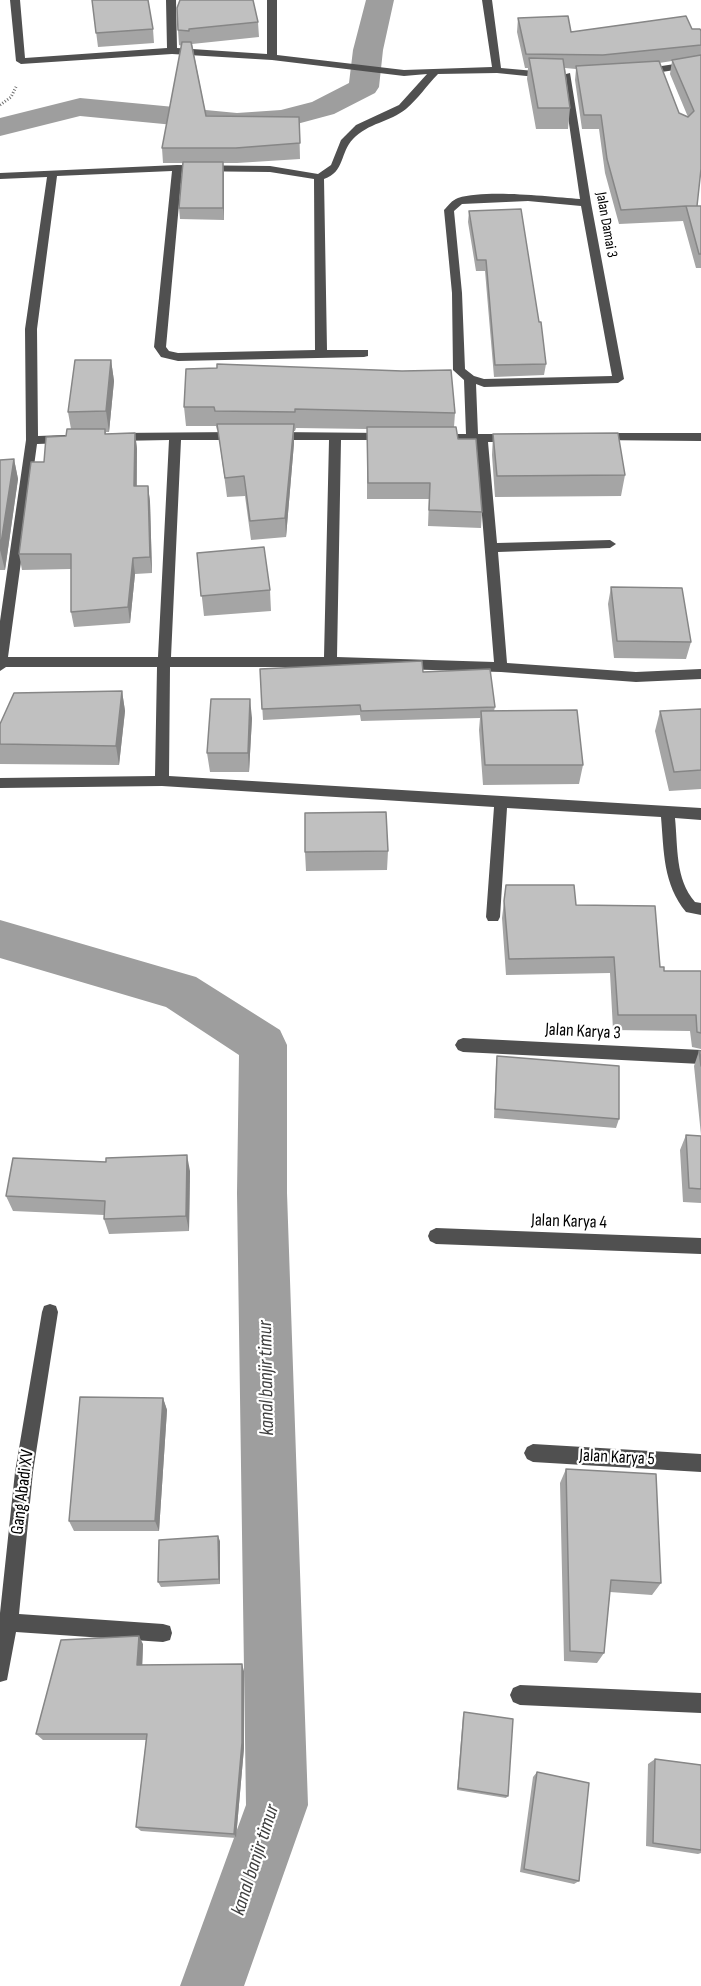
<!DOCTYPE html>
<html>
<head>
<meta charset="utf-8">
<style>
  body { margin:0 }
  canvas { display:block; background:#fff }
</style>
</head>
<body>
<canvas width="701" height="1986"></canvas>
<script>
const c = document.querySelector('canvas').getContext('2d');
c.lineJoin = 'round';
function fill(path, color) {
  c.fillStyle = color;
  c.fill(path, 'evenodd');
}
function trace(path, color, width, dash) {
  c.strokeStyle = color;
  c.lineWidth = width;
  c.lineCap = dash ? 'butt' : 'round';
  c.setLineDash(dash || []);
  c.stroke(path);
}
function drawText(font, color, halo, rows, align = 'center') {
  c.font = font + ' "Sofia Sans Condensed",sans-serif';
  c.lineWidth = 4.5;
  c.setLineDash([]);
  c.textBaseline = 'middle';
  c.strokeStyle = halo;
  c.fillStyle = color;
  for (const [text, x, y, turn = 0] of rows) {
    c.save();
    c.translate(x, y);
    c.rotate((+turn || 0) * Math.PI / 180);
    c.textAlign = isNaN(turn) ? turn : align;
    if (halo) c.strokeText(text, 0, 0);
    c.fillText(text, 0, 0);
    c.restore();
  }
}
fill(new Path2D(`
  M 366,0 L 394,0 L 383,50 L 379,87 L 375,93 L 334,114 L 282,128 L 237,131 L 80,116 L 0,136 L 0,118 L 80,98 L 237,113 L 281,110 L 312,102 L 349,83 L 353,50 Z
  M 0,920 L 196,977 L 280,1030 L 287,1045 L 287,1193 L 308,1805 L 244,1986 L 180,1986 L 246,1805 L 237,1193 L 239,1055 L 166,1007 L 0,958 Z`), '#9e9e9e');
trace(new Path2D(`
  M 0,105 L 11,97 L 17,85`), '#727272', 3, [1, 2]);
fill(new Path2D(`
  M 10,0 L 20,0 L 25,58 L 167,48 L 166,0 L 176,0 L 177,48 L 267,54 L 267,0 L 277,0 L 277,55 L 404,70 L 492,67 L 482,0 L 492,0 L 501,68 L 546,72 L 551,75 L 546,78 L 497,73 L 438,74 C 427,85 418,99 406,109 C 390,122 368,123 353,139 C 340,152 345,172 324,179 L 327,350 L 368,350 L 368,356 L 364,357 L 178,361 L 161,357 L 154,347 L 172,171 L 57,176 L 37,329 L 38,436 L 65,435 L 71,439 L 65,443 L 37,444 L 8,657 L 158,657 L 169,440 L 116,441 L 110,437 L 116,433 L 236,432 L 242,436 L 236,440 L 181,440 L 171,657 L 324,657 L 329,440 L 275,440 L 269,436 L 275,432 L 386,433 L 390,434 L 390,440 L 341,440 L 337,657 L 494,662 L 476,442 L 437,442 L 431,438 L 437,434 L 466,434 L 464,380 L 453,370 L 452,293 L 444,210 C 448,206 452,200 458,198 C 488,189 549,197 580,199 L 562,75 L 570,73 L 591,203 L 624,379 L 618,383 L 484,387 L 476,384 L 478,434 L 512,434 L 518,438 L 512,442 L 488,442 L 497,543 L 610,540 L 616,544 L 610,548 L 498,552 L 507,663 L 636,672 L 701,669 L 701,679 L 636,682 L 501,672 L 330,667 L 170,667 L 169,776 L 701,808 L 701,820 L 675,818 C 678,847 675,879 695,902 L 701,903 L 701,915 L 686,912 C 663,884 664,852 661,817 L 507,808 L 500,917 L 498,921 L 488,921 L 486,917 L 494,807 L 162,786 L 0,788 L 0,778 L 155,776 L 157,667 L 6,667 L 0,671 L 0,621 L 26,440 L 25,329 L 47,177 L 0,179 L 0,173 L 177,165 L 270,166 L 318,174 L 331,165 L 341,140 L 356,125 L 399,105 L 427,74 L 404,76 L 272,60 L 172,54 L 21,64 L 16,61 ZM 182,171 L 270,172 L 314,179 L 315,350 L 178,353 L 169,351 L 166,347 ZM 528,201 L 581,206 L 612,376 L 484,379 L 474,376 L 465,369 L 462,293 L 454,211 L 462,204 Z
  M 701,60 L 701,66 L 642,75 L 637,72 L 642,69 Z
  M 599,433 L 701,433 L 701,441 L 595,440 L 593,437 Z
  M 463,1038 L 701,1050 L 701,1064 L 463,1052 L 458,1050 L 455,1045 L 458,1040 Z
  M 436,1228 L 701,1238 L 701,1254 L 436,1244 L 430,1241 L 428,1236 L 430,1231 Z
  M 50,1304 L 56,1306 L 58,1312 L 33,1472 L 19,1614 L 163,1624 L 170,1626 L 172,1633 L 170,1640 L 163,1642 L 16,1632 L 7,1680 L 0,1682 L 0,1613 L 15,1472 L 42,1312 L 44,1306 Z
  M 533,1444 L 701,1454 L 701,1472 L 533,1462 L 527,1459 L 524,1453 L 527,1447 Z
  M 520,1685 L 701,1693 L 701,1713 L 520,1705 L 513,1702 L 510,1695 L 513,1688 Z`), '#505050');
fill(new Path2D(`
  M 92,0 L 153,29 L 154,43 L 98,47 Z
  M 518,18 L 571,32 L 692,29 L 701,31 L 701,169 L 697,206 L 701,206 L 701,268 L 696,268 L 683,221 L 619,224 L 605,173 L 599,129 L 582,129 L 575,80 L 576,69 L 565,68 L 570,108 L 568,129 L 536,129 L 527,79 L 528,68 L 525,68 L 517,32 ZM 672,61 L 670,74 L 688,117 L 679,113 L 659,63 Z
  M 258,22 L 259,37 L 192,44 L 206,116 L 299,117 L 300,159 L 237,163 L 223,163 L 224,220 L 180,219 L 179,208 L 183,163 L 163,163 L 162,148 L 182,46 L 179,45 L 178,30 Z
  M 469,211 L 546,364 L 544,375 L 494,377 L 485,271 L 476,271 L 468,222 Z
  M 111,360 L 114,381 L 109,432 L 106,432 L 106,434 L 135,433 L 137,449 L 137,486 L 148,486 L 150,502 L 152,573 L 135,574 L 130,623 L 74,627 L 71,612 L 71,569 L 22,570 L 19,554 L 66,436 L 71,429 L 68,412 Z
  M 186,369 L 455,413 L 454,427 L 458,439 L 482,512 L 481,528 L 428,526 L 429,499 L 367,499 L 367,429 L 296,428 L 295,431 L 294,431 L 294,443 L 286,537 L 251,540 L 245,496 L 227,497 L 218,430 L 217,430 L 216,426 L 186,426 L 184,407 Z
  M 493,434 L 625,475 L 621,496 L 495,497 L 492,455 Z
  M 14,459 L 18,479 L 5,570 L 0,570 L 0,460 Z
  M 197,553 L 270,590 L 271,611 L 204,616 Z
  M 611,587 L 691,642 L 686,659 L 614,658 L 608,604 Z
  M 260,669 L 423,672 L 495,707 L 494,711 L 583,765 L 579,784 L 483,785 L 479,730 L 480,718 L 361,721 L 360,715 L 263,720 Z
  M 122,691 L 125,711 L 119,765 L 0,764 L 0,724 Z
  M 701,709 L 701,789 L 669,791 L 655,731 L 660,711 Z
  M 252,718 L 249,772 L 210,772 L 207,753 Z
  M 388,851 L 387,870 L 306,871 L 305,852 Z
  M 506,885 L 576,905 L 660,967 L 664,971 L 701,971 L 701,1049 L 692,1047 L 690,1031 L 613,1030 L 610,973 L 506,975 L 502,918 Z
  M 699,1051 L 701,1051 L 701,1135 L 694,1066 Z
  M 497,1056 L 619,1119 L 616,1128 L 494,1118 L 496,1065 Z
  M 686,1135 L 701,1136 L 701,1203 L 683,1202 L 680,1150 Z
  M 190,1171 L 189,1231 L 109,1234 L 104,1219 L 104,1215 L 13,1211 L 6,1196 Z
  M 163,1398 L 167,1410 L 159,1531 L 74,1531 L 69,1521 Z
  M 566,1469 L 661,1583 L 652,1595 L 610,1592 L 604,1653 L 597,1663 L 564,1661 L 560,1483 Z
  M 220,1541 L 220,1584 L 161,1587 L 158,1582 Z
  M 143,1644 L 142,1665 L 244,1671 L 244,1748 L 236,1838 L 141,1831 L 136,1827 L 146,1740 L 43,1740 L 36,1734 Z
  M 464,1712 L 508,1796 L 506,1798 L 457,1790 L 463,1715 Z
  M 655,1759 L 701,1765 L 701,1853 L 698,1854 L 646,1846 L 648,1764 Z
  M 537,1772 L 579,1881 L 574,1884 L 520,1872 L 533,1777 Z`), '#a5a5a5');
fill(new Path2D(`
  M 223,162 L 224,174 L 224,220 L 223,208 Z
  M 111,360 L 114,381 L 109,432 L 106,411 Z
  M 294,424 L 294,443 L 286,537 L 285,518 Z
  M 135,433 L 137,449 L 136,502 L 134,486 Z
  M 14,459 L 18,479 L 5,570 L 0,550 Z
  M 148,486 L 150,502 L 152,573 L 150,557 Z
  M 133,558 L 135,574 L 130,623 L 128,607 Z
  M 122,691 L 125,711 L 119,765 L 116,746 Z
  M 250,699 L 252,718 L 249,772 L 248,753 Z
  M 187,1155 L 190,1171 L 189,1231 L 186,1216 Z
  M 163,1398 L 167,1410 L 159,1531 L 155,1521 Z
  M 218,1536 L 220,1541 L 220,1584 L 219,1579 Z
  M 139,1636 L 143,1644 L 142,1673 L 137,1665 Z
  M 242,1664 L 244,1671 L 244,1748 L 236,1838 L 234,1834 Z`), '#868686');
const building = new Path2D(`
  M 92,0 L 148,0 L 153,29 L 96,33 Z
  M 180,0 L 253,0 L 258,22 L 189,29 L 189,31 L 178,30 L 177,8 Z
  M 568,16 L 571,32 L 686,16 L 692,29 L 700,29 L 701,31 L 701,45 L 603,55 L 526,54 L 518,18 Z
  M 182,42 L 191,42 L 206,116 L 299,117 L 300,143 L 236,148 L 162,148 Z
  M 701,55 L 701,169 L 697,206 L 686,206 L 701,206 L 701,254 L 699,254 L 686,206 L 621,210 L 607,159 L 601,115 L 584,115 L 576,66 L 659,61 L 679,113 L 688,117 L 694,111 L 672,60 Z
  M 529,58 L 563,59 L 570,108 L 538,108 Z
  M 183,162 L 223,162 L 223,208 L 179,208 Z
  M 521,209 L 539,322 L 541,322 L 546,364 L 495,365 L 486,260 L 477,260 L 469,211 Z
  M 75,360 L 111,360 L 106,411 L 68,412 Z
  M 217,364 L 402,371 L 451,370 L 455,413 L 295,409 L 295,412 L 215,411 L 214,407 L 184,407 L 186,369 L 217,368 Z
  M 217,424 L 294,424 L 285,518 L 250,521 L 244,476 L 225,478 Z
  M 367,427 L 456,427 L 458,439 L 476,439 L 482,512 L 429,510 L 430,483 L 368,483 Z
  M 67,429 L 105,429 L 105,434 L 135,433 L 134,486 L 148,486 L 150,557 L 133,558 L 128,607 L 71,612 L 71,554 L 19,554 L 31,462 L 44,462 L 46,437 L 66,436 Z
  M 618,433 L 625,475 L 497,476 L 493,434 Z
  M 14,459 L 0,550 L 0,460 Z
  M 264,547 L 270,590 L 201,596 L 197,553 Z
  M 611,587 L 682,588 L 691,642 L 617,641 Z
  M 422,661 L 423,672 L 490,669 L 495,707 L 361,711 L 360,705 L 262,709 L 260,669 Z
  M 122,691 L 116,746 L 0,744 L 0,724 L 14,693 Z
  M 211,699 L 250,699 L 248,753 L 207,753 Z
  M 701,709 L 701,770 L 674,772 L 660,711 Z
  M 577,710 L 583,765 L 485,765 L 481,711 Z
  M 386,812 L 388,851 L 305,852 L 305,813 Z
  M 506,885 L 574,885 L 576,905 L 655,906 L 660,967 L 664,967 L 664,971 L 701,971 L 701,1033 L 697,1032 L 696,1015 L 618,1015 L 614,957 L 509,959 L 504,901 Z
  M 699,1051 L 701,1051 L 701,1066 Z
  M 497,1056 L 619,1066 L 619,1119 L 495,1109 Z
  M 686,1135 L 701,1136 L 701,1189 L 689,1188 Z
  M 187,1155 L 186,1216 L 104,1219 L 105,1201 L 6,1196 L 13,1158 L 106,1162 L 106,1158 Z
  M 80,1397 L 163,1398 L 155,1521 L 69,1521 Z
  M 566,1469 L 656,1474 L 661,1583 L 611,1580 L 604,1653 L 570,1651 Z
  M 218,1536 L 219,1579 L 158,1582 L 159,1540 Z
  M 139,1636 L 137,1665 L 242,1664 L 242,1743 L 234,1834 L 136,1827 L 147,1734 L 36,1734 L 61,1640 Z
  M 464,1712 L 513,1719 L 508,1796 L 458,1788 Z
  M 655,1759 L 701,1765 L 701,1850 L 653,1843 Z
  M 537,1772 L 589,1783 L 579,1881 L 524,1869 Z`);
fill(building, '#c0c0c0');
trace(building, '#868686', 1.5);
drawText('15px', '#000', '#fff', [
  ["Jalan Damai 3",606,225,80]
]);
drawText('18px', '#000', '#fff', [
  ["Jalan Karya 3",583,1032,3],
  ["Jalan Karya 4",569,1222,2],
  ["Jalan Karya 5",617,1458,3],
  ["Gang Abadi XV",23,1492,-83]
]);
drawText('italic 20px', '#3f3f3f', '#fff', [
  ["kanal banjir timur",267,1378,-91],
  ["kanal banjir timur",256,1860,-72]
]);
</script>
</body>
</html>
